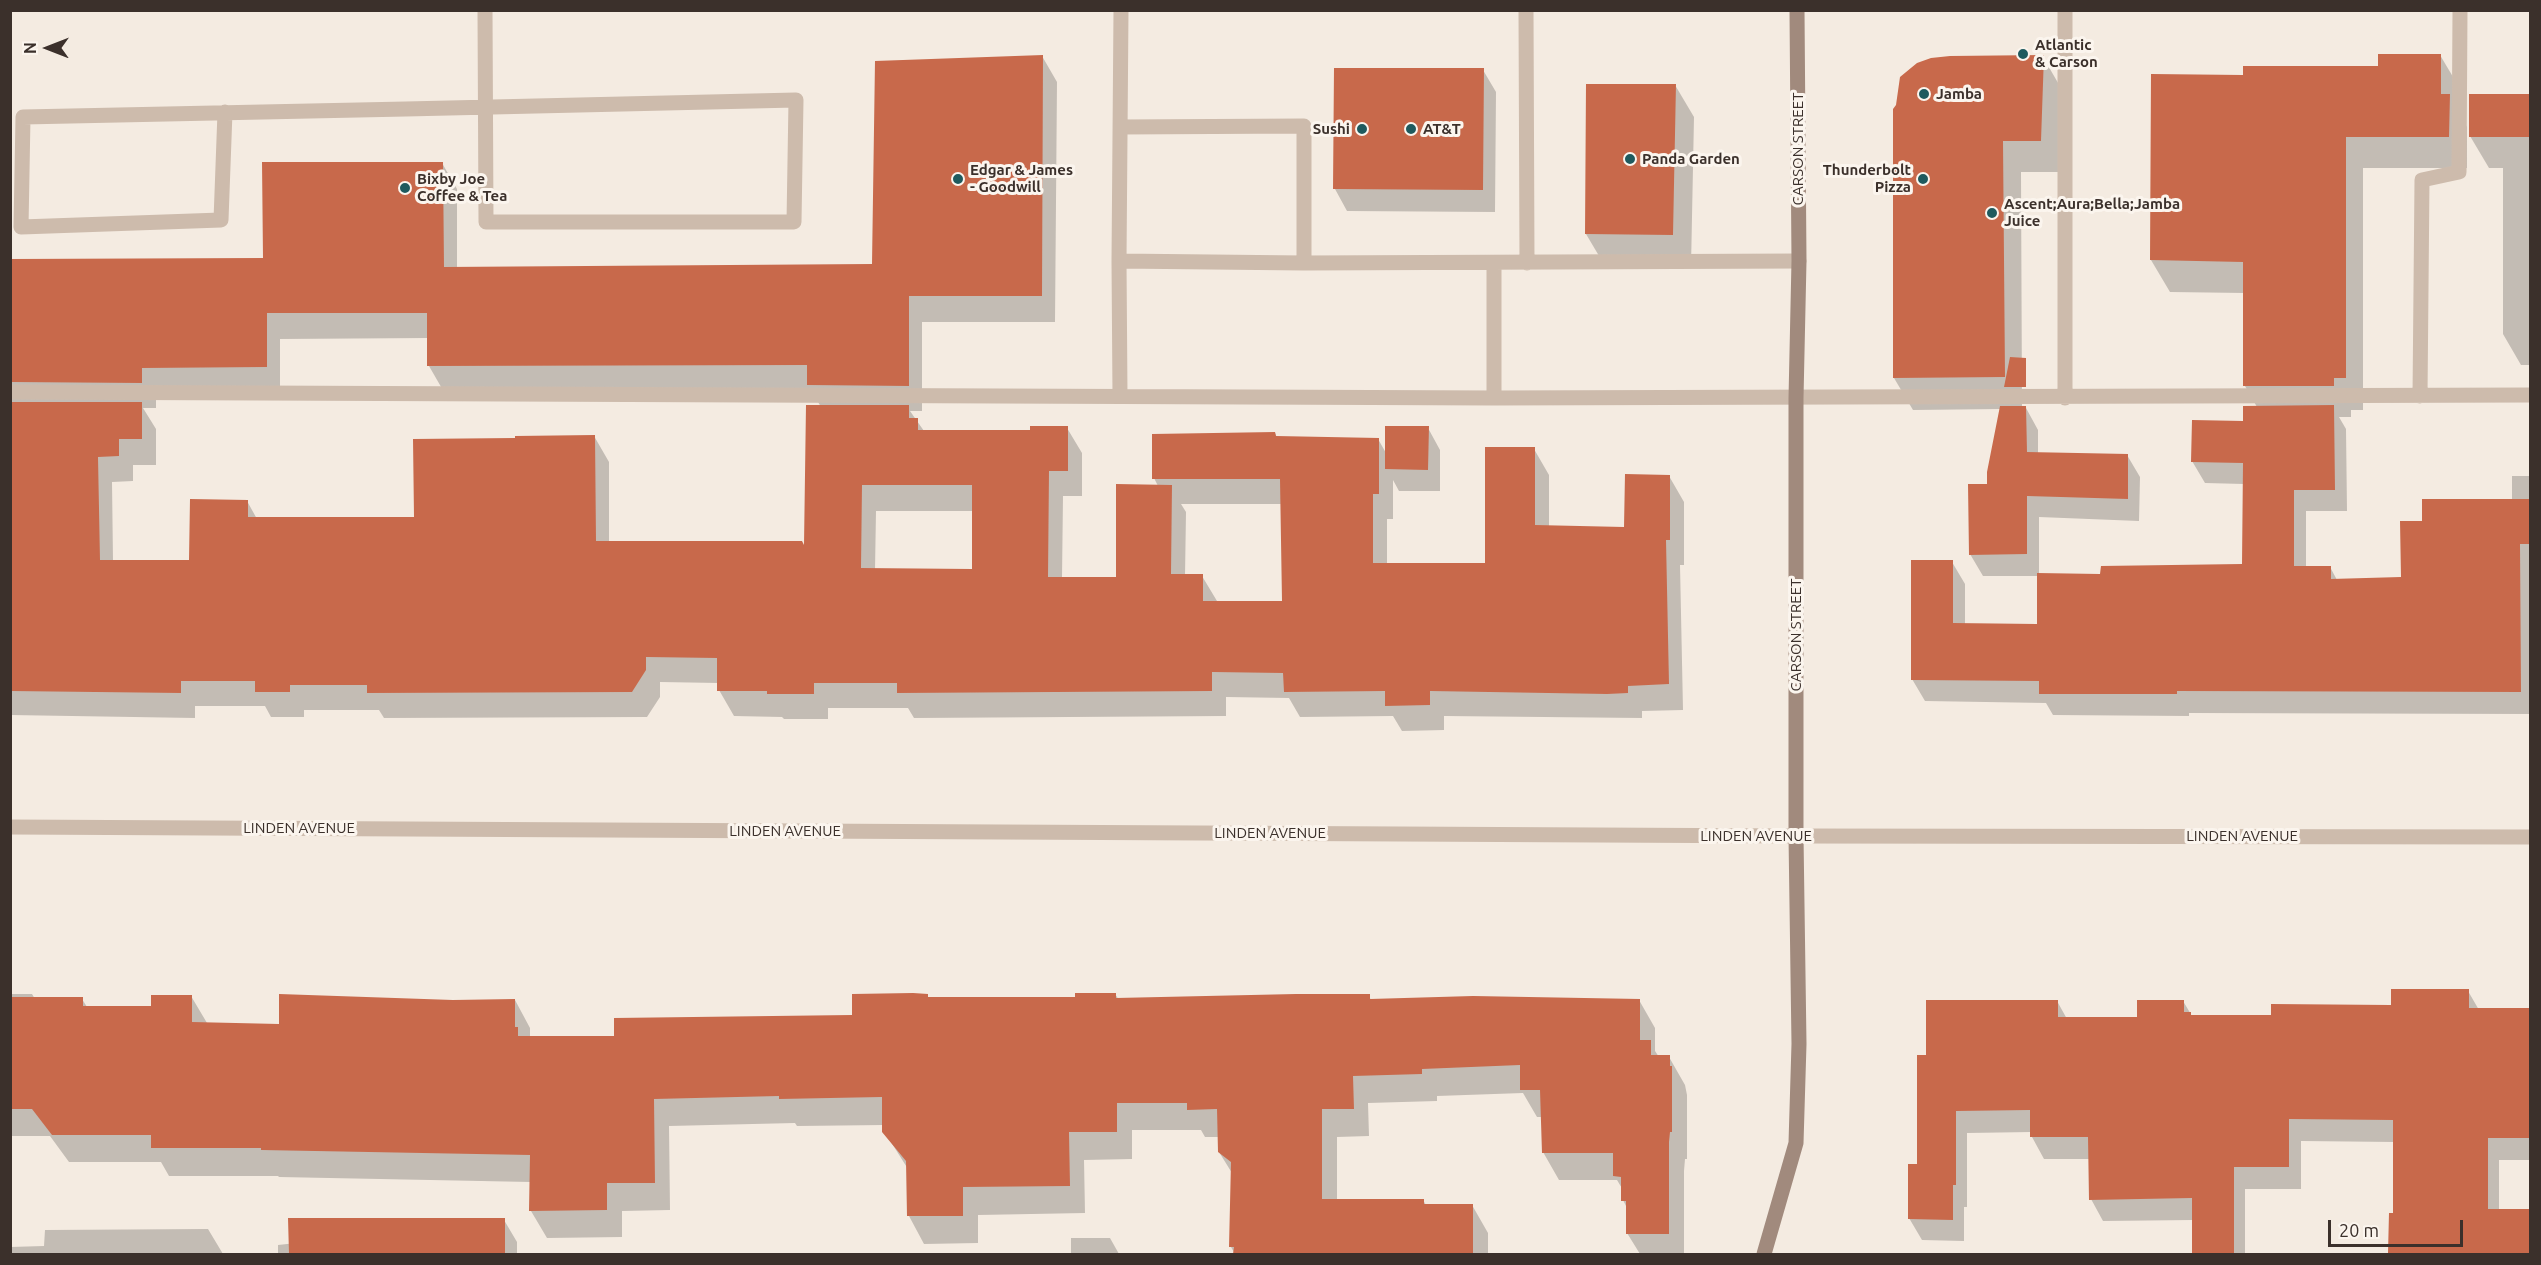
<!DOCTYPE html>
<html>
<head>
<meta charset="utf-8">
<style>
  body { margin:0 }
  #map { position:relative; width:2541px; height:1265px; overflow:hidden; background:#f4ebe1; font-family:Ubuntu,sans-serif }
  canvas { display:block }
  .frame { position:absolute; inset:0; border:12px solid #3b302b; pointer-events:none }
  .north { position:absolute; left:18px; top:18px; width:60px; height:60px; -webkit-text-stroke:4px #fbf5ee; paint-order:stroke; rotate:270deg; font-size:16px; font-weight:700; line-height:24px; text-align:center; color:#3b302b }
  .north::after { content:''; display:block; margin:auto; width:21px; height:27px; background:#3b302b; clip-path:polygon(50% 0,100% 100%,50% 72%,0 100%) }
  .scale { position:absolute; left:2328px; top:1220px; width:135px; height:27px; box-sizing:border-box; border:3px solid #3b302b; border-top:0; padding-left:8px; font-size:18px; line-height:21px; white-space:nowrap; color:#3b302b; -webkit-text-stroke:4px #fbf5ee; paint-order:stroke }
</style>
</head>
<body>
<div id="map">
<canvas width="2541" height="1265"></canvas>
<div class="frame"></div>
<div class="north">N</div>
<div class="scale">20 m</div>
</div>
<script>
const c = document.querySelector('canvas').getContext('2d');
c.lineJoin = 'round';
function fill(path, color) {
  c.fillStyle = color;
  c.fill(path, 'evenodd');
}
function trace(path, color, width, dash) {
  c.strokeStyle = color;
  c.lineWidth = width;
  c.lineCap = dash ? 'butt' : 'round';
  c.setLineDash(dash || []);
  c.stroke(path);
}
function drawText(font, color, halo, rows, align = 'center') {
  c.font = font + ' Ubuntu,sans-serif';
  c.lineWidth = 6;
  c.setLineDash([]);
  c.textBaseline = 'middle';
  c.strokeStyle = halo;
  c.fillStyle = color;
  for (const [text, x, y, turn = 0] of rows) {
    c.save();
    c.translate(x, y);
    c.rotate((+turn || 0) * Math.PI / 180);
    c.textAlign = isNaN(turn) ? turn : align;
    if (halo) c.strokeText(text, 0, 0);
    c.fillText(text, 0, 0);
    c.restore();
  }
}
fill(new Path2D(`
  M 2440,55 L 2459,87 L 2459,112 L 2467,127 L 2467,168 L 2363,168 L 2363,410 L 2351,410 L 2351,417 L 2339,417 L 2346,429 L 2347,511 L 2306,511 L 2306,567 L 2330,567 L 2337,580 L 2403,579 L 2423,523 L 2512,500 L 2512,476 L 2530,476 L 2530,714 L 2189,713 L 2189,716 L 2053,715 L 2046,703 L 1925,701 L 1912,679 L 1952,562 L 1965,584 L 1965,624 L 2038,625 L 2038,576 L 1983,576 L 1970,554 L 1988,485 L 2001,409 L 1913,410 L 1894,378 L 1894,109 L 2043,57 L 2061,88 L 2059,172 L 2021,172 L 2022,408 L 2026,408 L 2038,430 L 2038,454 L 2127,455 L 2140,477 L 2139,521 L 2039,517 L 2039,574 L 2102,575 L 2244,565 L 2244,484 L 2205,483 L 2192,461 L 2245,422 L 2257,407 L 2245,386 L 2245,293 L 2170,292 L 2151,260 L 2245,77 L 2379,68 Z
  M 1042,56 L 1057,82 L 1055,322 L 922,322 L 922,411 L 910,411 L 924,431 L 1031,431 L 1067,428 L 1082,453 L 1082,496 L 1063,496 L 1062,578 L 1117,578 L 1158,486 L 1154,478 L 1275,433 L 1277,438 L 1378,439 L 1386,453 L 1428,428 L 1440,450 L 1440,491 L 1399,491 L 1393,480 L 1393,519 L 1387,519 L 1387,565 L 1487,565 L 1534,449 L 1549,475 L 1549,527 L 1626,528 L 1669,476 L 1684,502 L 1684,565 L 1680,565 L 1683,710 L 1642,711 L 1642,718 L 1444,716 L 1444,730 L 1402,731 L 1393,716 L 1300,717 L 1289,698 L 1226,697 L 1226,716 L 914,718 L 908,708 L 828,708 L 828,719 L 784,719 L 782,717 L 734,716 L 719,690 L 719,683 L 660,682 L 660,697 L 647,717 L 384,718 L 379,710 L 304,710 L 304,717 L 271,717 L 265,706 L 195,706 L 195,718 L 10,715 L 10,260 L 264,259 L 442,163 L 457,189 L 457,268 L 874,266 ZM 429,338 L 429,366 L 444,392 L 811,390 L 821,407 L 806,550 L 609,542 L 609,462 L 594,436 L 415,519 L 257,519 L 247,501 L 190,561 L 113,561 L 112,482 L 133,481 L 133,465 L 156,465 L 156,429 L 143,408 L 156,408 L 156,393 L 280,392 L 280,339 ZM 1181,504 L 1282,504 L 1284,602 L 1217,601 L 1202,576 L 1185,576 L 1186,512 ZM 876,511 L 974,511 L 973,571 L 875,570 Z
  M 1483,70 L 1496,92 L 1495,212 L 1347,211 L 1335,189 Z
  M 1675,85 L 1694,117 L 1691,267 L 1605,266 L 1586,234 Z
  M 2471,95 L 2530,95 L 2530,365 L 2521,365 L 2503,334 L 2503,168 L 2489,168 L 2470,136 Z
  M 2468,991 L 2479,1010 L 2530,1010 L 2530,1160 L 2499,1160 L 2499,1211 L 2530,1211 L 2530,1254 L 2391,1254 L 2395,1214 L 2395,1142 L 2301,1141 L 2301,1189 L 2245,1189 L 2245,1254 L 2193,1254 L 2193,1220 L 2103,1221 L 2091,1199 L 2090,1159 L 2044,1159 L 2032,1137 L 2032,1132 L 1967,1133 L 1967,1207 L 1964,1207 L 1964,1241 L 1922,1240 L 1909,1218 L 1918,1166 L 1928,1056 L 2057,1001 L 2067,1019 L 2139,1019 L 2183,1001 L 2192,1016 L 2272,1016 L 2393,1007 Z
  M 10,994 L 32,994 L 35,999 L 82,999 L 87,1007 L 152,1007 L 191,996 L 207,1023 L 281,1025 L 453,1001 L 515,1000 L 530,1028 L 530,1038 L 616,1038 L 854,1016 L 927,995 L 929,999 L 1077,999 L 1115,994 L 1119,1000 L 1369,996 L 1371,1000 L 1639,1000 L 1655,1028 L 1655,1051 L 1659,1057 L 1669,1057 L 1685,1085 L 1687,1095 L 1687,1159 L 1685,1159 L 1684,1171 L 1684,1254 L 1640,1254 L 1627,1233 L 1627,1208 L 1623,1200 L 1623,1190 L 1617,1180 L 1559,1180 L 1543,1152 L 1542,1117 L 1537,1117 L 1523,1093 L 1437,1096 L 1437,1101 L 1368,1103 L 1369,1136 L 1337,1137 L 1337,1200 L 1423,1200 L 1426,1205 L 1472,1205 L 1488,1233 L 1488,1254 L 1235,1254 L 1231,1247 L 1232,1173 L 1219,1152 L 1219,1137 L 1205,1137 L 1201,1130 L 1132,1130 L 1132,1159 L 1084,1160 L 1085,1213 L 978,1215 L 978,1243 L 924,1244 L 909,1216 L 908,1169 L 884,1131 L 884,1125 L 797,1126 L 795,1123 L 669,1126 L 670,1210 L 622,1211 L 622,1237 L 547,1238 L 531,1211 L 531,1182 L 279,1177 L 278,1176 L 169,1176 L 161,1162 L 69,1162 L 50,1136 L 10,1136 Z
  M 504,1220 L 517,1242 L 517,1254 L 278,1254 L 278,1245 Z
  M 208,1229 L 223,1254 L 10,1254 L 10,1247 L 44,1246 L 45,1230 Z
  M 1071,1238 L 1110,1238 L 1119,1254 L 1071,1254 Z`), '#0003');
fill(new Path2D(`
  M 2378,54 L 2441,54 L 2441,94 L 2450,94 L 2449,137 L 2346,137 L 2346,378 L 2334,378 L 2334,386 L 2243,386 L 2243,262 L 2150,260 L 2151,74 L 2243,75 L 2243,66 L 2378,66 Z
  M 1043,55 L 1042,296 L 909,296 L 909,386 L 807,385 L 807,365 L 427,366 L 427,313 L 267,313 L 267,367 L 142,368 L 142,383 L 10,382 L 10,259 L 263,258 L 262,162 L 443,162 L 444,267 L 872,264 L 875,61 Z
  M 2044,55 L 2041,141 L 2003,141 L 2005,377 L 1893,378 L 1893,109 L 1896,105 L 1900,77 L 1917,63 L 1931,58 L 1950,56 Z
  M 1334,68 L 1484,68 L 1483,190 L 1333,189 Z
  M 1586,84 L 1676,84 L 1673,235 L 1585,234 Z
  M 2469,94 L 2530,94 L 2530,137 L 2469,137 Z
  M 2010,357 L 2026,358 L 2026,387 L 2004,387 Z
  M 10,402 L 142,402 L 142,439 L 119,439 L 119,456 L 98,457 L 100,560 L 189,560 L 190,499 L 248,500 L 248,517 L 414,517 L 413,439 L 515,438 L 515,436 L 595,435 L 596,541 L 802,541 L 804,545 L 806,405 L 909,405 L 909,418 L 918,418 L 918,430 L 1030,430 L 1030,426 L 1068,426 L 1068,471 L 1049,471 L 1048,577 L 1116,577 L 1116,484 L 1172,485 L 1171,574 L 1203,574 L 1203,601 L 1282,601 L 1280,479 L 1152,479 L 1152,434 L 1275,432 L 1276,436 L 1379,438 L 1379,494 L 1373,494 L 1373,563 L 1485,563 L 1485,447 L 1535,447 L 1535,525 L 1624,527 L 1625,474 L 1670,475 L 1670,540 L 1666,540 L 1669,684 L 1628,686 L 1628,693 L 1607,694 L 1430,691 L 1430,705 L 1385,706 L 1385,691 L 1284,692 L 1283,673 L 1212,672 L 1212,691 L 897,693 L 897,683 L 814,683 L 814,694 L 767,694 L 767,691 L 717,691 L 717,658 L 646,657 L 646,670 L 632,692 L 367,693 L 367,685 L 290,685 L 290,692 L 255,692 L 255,681 L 181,681 L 181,693 L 10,691 ZM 862,485 L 972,485 L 972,569 L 861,568 Z
  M 2334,405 L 2335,490 L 2294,490 L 2294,566 L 2331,566 L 2331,579 L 2401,577 L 2400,521 L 2422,521 L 2422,499 L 2530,499 L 2530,544 L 2520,544 L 2521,692 L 2177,691 L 2177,694 L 2039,694 L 2039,681 L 1911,680 L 1911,560 L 1953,560 L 1953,623 L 2037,624 L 2037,573 L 2100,574 L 2101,566 L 2242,564 L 2243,463 L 2191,462 L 2192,420 L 2243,421 L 2243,406 Z
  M 2000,406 L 2026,406 L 2027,452 L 2128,454 L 2128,499 L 2027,496 L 2027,554 L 1969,555 L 1968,484 L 1987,484 L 1987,472 Z
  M 1385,426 L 1429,426 L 1428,470 L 1385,469 Z
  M 2391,989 L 2469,989 L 2469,1008 L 2530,1008 L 2530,1138 L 2488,1138 L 2488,1209 L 2530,1209 L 2530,1254 L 2388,1253 L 2389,1213 L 2393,1213 L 2393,1120 L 2289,1119 L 2289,1167 L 2234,1167 L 2234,1254 L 2192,1254 L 2192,1198 L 2089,1200 L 2088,1137 L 2030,1137 L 2030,1110 L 1956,1111 L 1956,1185 L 1953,1185 L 1953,1220 L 1908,1219 L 1908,1164 L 1917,1164 L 1917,1055 L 1926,1055 L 1926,1000 L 2058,1000 L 2058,1017 L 2137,1017 L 2137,1000 L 2184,1000 L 2184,1012 L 2191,1012 L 2191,1015 L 2271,1015 L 2271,1004 L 2391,1005 Z
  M 913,993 L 928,994 L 928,997 L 1075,997 L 1075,993 L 1116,993 L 1116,998 L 1296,994 L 1370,994 L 1370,999 L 1473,996 L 1640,999 L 1640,1040 L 1651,1040 L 1651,1055 L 1670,1055 L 1670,1066 L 1672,1066 L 1672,1132 L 1670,1132 L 1669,1142 L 1669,1234 L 1626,1234 L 1626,1201 L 1621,1201 L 1621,1177 L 1613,1176 L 1613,1153 L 1542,1153 L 1540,1090 L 1520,1090 L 1520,1065 L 1422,1069 L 1422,1074 L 1353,1076 L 1354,1109 L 1322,1109 L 1322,1199 L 1424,1199 L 1424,1204 L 1473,1204 L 1473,1254 L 1233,1254 L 1234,1247 L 1229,1247 L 1231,1162 L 1218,1152 L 1217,1109 L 1187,1110 L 1187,1103 L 1117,1103 L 1117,1132 L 1069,1132 L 1070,1186 L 963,1187 L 963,1216 L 907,1216 L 906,1161 L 882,1132 L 882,1097 L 779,1099 L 779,1096 L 654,1099 L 655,1183 L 607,1183 L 607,1210 L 529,1211 L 530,1155 L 261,1150 L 261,1148 L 151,1148 L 151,1135 L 52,1135 L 32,1109 L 10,1109 L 10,997 L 83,997 L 83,1006 L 151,1006 L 151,995 L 192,995 L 192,1022 L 279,1024 L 279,994 L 453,1000 L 515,999 L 515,1027 L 518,1027 L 518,1036 L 614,1036 L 614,1018 L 852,1015 L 852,994 Z
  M 288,1218 L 505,1218 L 505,1254 L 289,1254 Z`), '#c8694b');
trace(new Path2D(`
  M 1526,10 L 1527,263
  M 2065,10 L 2065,398
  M 225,112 L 221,220 L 21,227 L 23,117 C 281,111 538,107 796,100 L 794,222 L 486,222 L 485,10
  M 1120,127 L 1304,126 L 1304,263
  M 1119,261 L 1304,263 L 1799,261
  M 1494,263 L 1494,398
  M 10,392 L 1494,398 L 2530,395
  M 1120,396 L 1119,261 L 1121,10
  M 2420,396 L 2422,180 L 2459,172 L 2460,10`), '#cdbbac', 15);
trace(new Path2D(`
  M 10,827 L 1796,836 L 2530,837`), '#cdbbac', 15);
trace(new Path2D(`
  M 1764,1254 L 1796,1143 L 1799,1044 L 1796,836 L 1796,398 L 1799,261 L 1797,10`), '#a18a7d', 15);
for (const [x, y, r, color] of [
  [2023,54,6,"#1f5a5e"],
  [1924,94,6,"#1f5a5e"],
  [1362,129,6,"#1f5a5e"],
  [1411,129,6,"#1f5a5e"],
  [1630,159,6,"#1f5a5e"],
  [958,179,6,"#1f5a5e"],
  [1923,179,6,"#1f5a5e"],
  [405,188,6,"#1f5a5e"],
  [1992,213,6,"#1f5a5e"]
]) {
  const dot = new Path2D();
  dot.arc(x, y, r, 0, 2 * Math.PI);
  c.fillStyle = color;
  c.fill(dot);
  trace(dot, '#fbf5ee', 2);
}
drawText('bold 15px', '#3b302b', '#fbf5ee', [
  ["Atlantic",2035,45],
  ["& Carson",2035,62],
  ["Jamba",1936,94],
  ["Sushi",1350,129,"right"],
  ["AT&T",1423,129],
  ["Panda Garden",1642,159],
  ["Edgar & James",970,170],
  ["- Goodwill",970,187],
  ["Thunderbolt",1911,170,"right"],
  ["Pizza",1911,187,"right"],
  ["Bixby Joe",417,179],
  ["Coffee & Tea",417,196],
  ["Ascent;Aura;Bella;Jamba",2004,204],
  ["Juice",2004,221]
], 'left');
drawText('15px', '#3b302b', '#fbf5ee', [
  ["CARSON STREET",1798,149,-90],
  ["CARSON STREET",1796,635,-90],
  ["LINDEN AVENUE",299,828],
  ["LINDEN AVENUE",785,831],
  ["LINDEN AVENUE",1270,833],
  ["LINDEN AVENUE",1756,836],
  ["LINDEN AVENUE",2242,836]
]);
</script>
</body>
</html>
